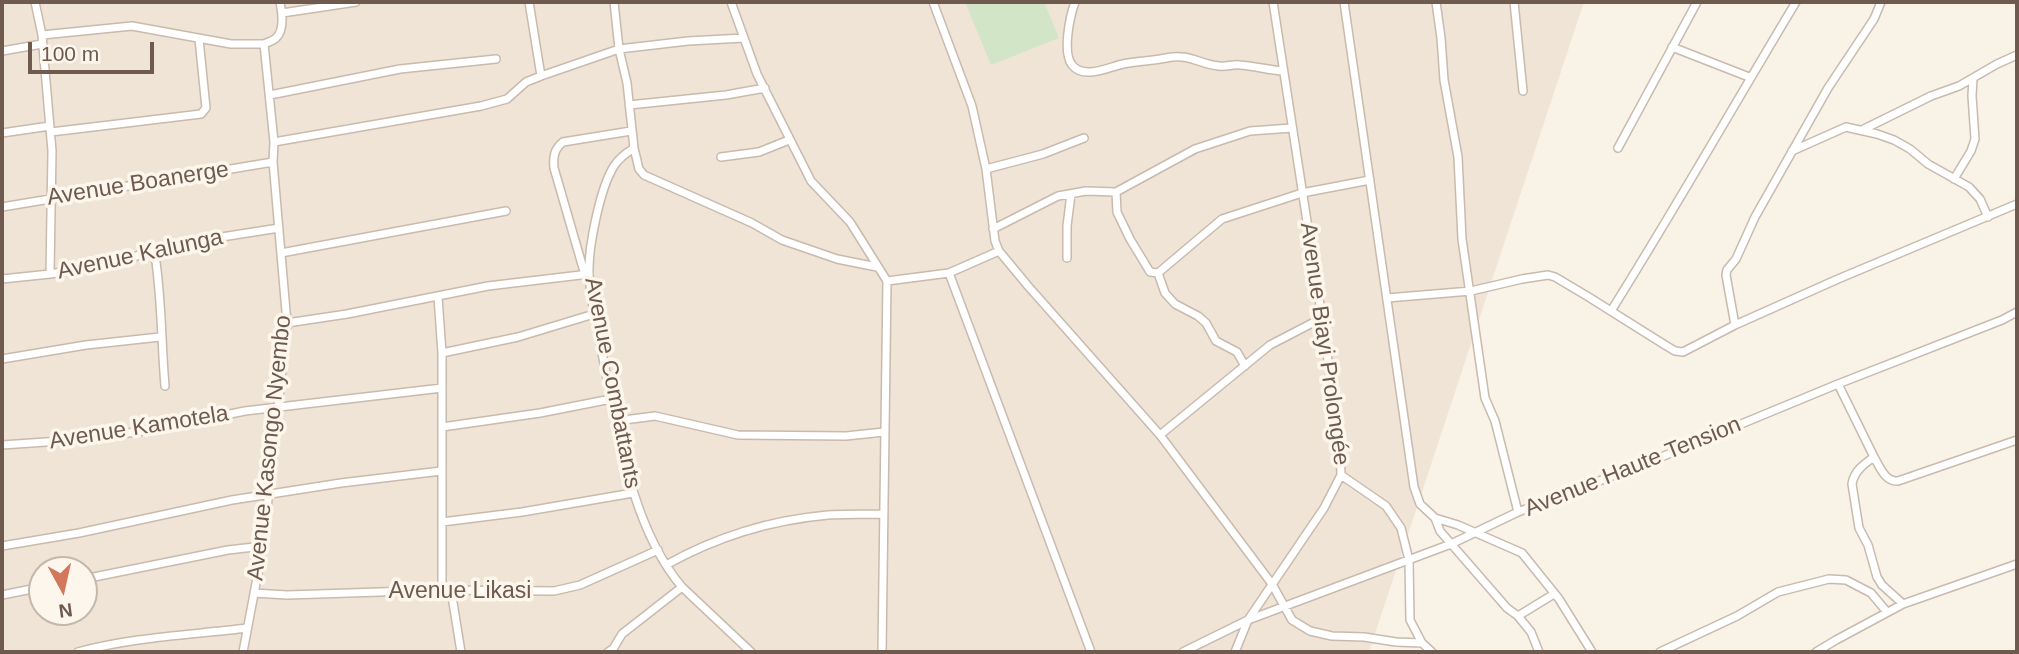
<!DOCTYPE html>
<html>
<head>
<meta charset="utf-8">
<style>
  body { margin:0 }
  #map { position:relative; width:2019px; height:654px; overflow:hidden; background:#f9f2e7; font-family:Helvetica,sans-serif }
  canvas { display:block }
  .frame { position:absolute; inset:0; border:4px solid #6f5a4f; pointer-events:none }
  .north { position:absolute; left:28px; top:556px; width:70px; height:70px; box-sizing:border-box; background:#fdf6ec; border:2px solid #c4b8ad; border-radius:50%; rotate:172deg; font-size:19px; font-weight:700; line-height:28px; text-align:center; color:#6f5a4f }
  .north::after { content:''; display:block; margin:auto; width:24px; height:32px; background:#d3775c; clip-path:polygon(50% 0,100% 100%,50% 72%,0 100%) }
  .scale { position:absolute; left:28px; top:42px; width:126px; height:32px; box-sizing:border-box; border:4px solid #6f5a4f; border-top:0; padding-left:9px; font-size:21px; line-height:24px; white-space:nowrap; color:#6f5a4f; -webkit-text-stroke:5px #fdf6ec; paint-order:stroke }
</style>
</head>
<body>
<div id="map">
<canvas width="2019" height="654"></canvas>
<div class="frame"></div>
<div class="north">N</div>
<div class="scale">100 m</div>
</div>
<script>
const c = document.querySelector('canvas').getContext('2d');
c.lineJoin = 'round';
function fill(path, color) {
  c.fillStyle = color;
  c.fill(path, 'evenodd');
}
function trace(path, color, width, dash) {
  c.strokeStyle = color;
  c.lineWidth = width;
  c.lineCap = dash ? 'butt' : 'round';
  c.setLineDash(dash || []);
  c.stroke(path);
}
function drawText(font, color, halo, rows, align = 'center') {
  c.font = font + ' Helvetica,sans-serif';
  c.lineWidth = 7;
  c.setLineDash([]);
  c.textBaseline = 'middle';
  c.strokeStyle = halo;
  c.fillStyle = color;
  for (const [text, x, y, turn = 0] of rows) {
    c.save();
    c.translate(x, y);
    c.rotate((+turn || 0) * Math.PI / 180);
    c.textAlign = isNaN(turn) ? turn : align;
    if (halo) c.strokeText(text, 0, 0);
    c.fillText(text, 0, 0);
    c.restore();
  }
}
fill(new Path2D(`
  M 2,2 L 1584,2 L 1369,652 L 2,652 ZM 42,570 L 84,570 L 84,612 L 42,612 Z`), '#f0e4d6');
fill(new Path2D(`
  M 965,2 L 1044,2 L 1059,38 L 991,65 Z`), '#d3e5c7');
const minor = new Path2D(`
  M 35,2 L 42,35 L 52,151 L 50,274
  M 529,2 L 541,76
  M 614,2 L 619,49 L 627,83 L 634,148 C 626,153 619,158 614,166 C 600,188 588,248 589,274 C 591,306 599,337 605,368 C 619,439 634,531 682,587 L 751,652
  M 731,2 L 757,74 L 811,181 L 850,222 L 887,281 L 882,652
  M 933,2 L 972,106 L 986,169 L 995,241 L 999,251 L 1028,286 L 1160,435 L 1272,584 L 1292,620 L 1310,631 L 1332,636 L 1364,637 L 1396,642 L 1422,643
  M 1075,2 C 1070,16 1062,52 1072,65 C 1084,80 1109,67 1123,64 C 1137,61 1152,61 1166,58 C 1190,53 1198,64 1219,66 C 1226,67 1233,64 1240,65 C 1254,66 1269,70 1283,71
  M 1344,2 L 1414,487 L 1420,504 L 1435,518 L 1458,525 L 1522,553 L 1559,599 L 1592,652
  M 1436,2 L 1441,38 L 1444,80 L 1458,157 L 1462,239 L 1485,398 L 1495,421 L 1518,512
  M 1514,2 L 1523,91
  M 282,13 L 356,2
  M 42,35 L 132,26 L 231,44 L 264,44
  M 1672,47 L 1749,77
  M 2,51 L 42,44
  M 270,95 L 400,69 L 496,59
  M 629,105 L 726,95 L 765,88
  M 1864,129 L 1931,96 L 1959,86 L 1997,64 L 2017,55
  M 51,132 L 201,114 L 206,108 L 199,39
  M 2,133 L 50,126
  M 274,142 L 481,106 L 507,99 L 526,82 L 541,76 L 619,49 L 688,41 L 744,38
  M 634,148 L 639,169 L 644,175 L 752,223 L 782,240 L 837,259 L 877,267
  M 1618,148 L 1697,2
  M 1792,151 L 1846,127 L 1877,134 L 1894,140 L 1910,149 L 1928,164 L 1969,187 L 1980,199 L 1988,217
  M 721,157 L 759,152 L 789,140
  M 986,169 L 1043,154 L 1084,138
  M 1954,179 L 1971,151 L 1975,139 L 1972,96 L 1973,78
  M 1116,192 L 1117,212 L 1130,239 L 1150,272 L 1158,273 L 1222,219 L 1302,193 L 1370,180
  M 2,207 L 273,162
  M 993,229 L 1058,196 L 1086,191 L 1116,192 L 1195,149 L 1250,131 L 1292,128
  M 154,249 C 162,294 161,341 165,386
  M 281,253 L 506,211
  M 1067,258 L 1067,226 L 1071,194
  M 949,273 L 1091,652
  M 1158,273 L 1165,293 L 1175,304 L 1198,316 L 1206,323 L 1216,341 L 1237,352 L 1245,366
  M 585,275 L 554,168 C 553,157 554,149 563,142 L 631,131
  M 2,279 L 50,274 L 115,263 L 134,257 L 158,247 L 279,228
  M 887,281 L 949,273 L 999,251
  M 438,297 L 442,353 L 442,590
  M 1387,298 L 1471,291 L 1522,279 L 1548,275 L 1555,277 L 1587,296 L 1665,345 L 1675,351 L 1683,352 L 1735,325 L 1838,279 L 2017,204
  M 1611,311 C 1675,209 1734,105 1796,2
  M 287,323 L 347,314 L 488,286 L 589,274
  M 1735,325 L 1726,275 L 1727,270 L 1736,259 L 1755,217 L 1828,88 L 1874,19 L 1881,2
  M 442,353 L 518,337 L 594,314
  M 2,359 L 86,345 L 160,337
  M 1838,384 L 1874,457 C 1864,464 1854,471 1852,484 L 1859,528 L 1868,545 L 1877,577 L 1882,585 L 1903,604
  M 616,421 L 655,416 L 738,435 L 846,436 L 884,432
  M 442,427 L 540,413 L 611,399
  M 1160,435 L 1270,345 L 1322,318
  M 2,445 L 75,440 L 151,430 L 245,411 L 442,388
  M 1874,457 C 1880,467 1885,482 1898,481 L 2017,440
  M 1341,475 L 1386,506 L 1401,528 L 1409,560 L 1410,620 L 1422,643 L 1432,652
  M 1435,518 L 1440,531 L 1507,608 L 1518,616 L 1554,594
  M 442,522 L 522,512 L 633,493
  M 2,546 L 79,533 L 232,500 L 341,483 L 441,471
  M 666,565 C 716,537 771,520 828,515 C 846,514 865,514 883,514
  M 84,579 L 228,550 L 263,546
  M 451,590 L 461,652
  M 254,593 L 287,595 L 442,590 L 554,591 L 580,585 L 658,550
  M 2,595 L 42,587
  M 1518,616 L 1531,632 L 1539,652
  M 78,652 C 133,637 191,635 247,628
  M 243,652 L 263,546 L 287,323 L 273,162 L 274,142 L 264,44 C 268,42 273,41 276,38 C 285,30 282,12 280,2
  M 608,652 L 613,649 L 622,634 L 682,587
  M 1183,652 L 1248,620 L 1324,508 L 1341,475 L 1340,447 L 1322,318 L 1273,2
  M 1235,652 L 1248,620 L 1451,544 L 1518,512 L 1654,460 L 1838,384 L 2002,320 L 2017,312
  M 1660,652 L 1737,616 L 1778,592 L 1829,579 L 1846,580 L 1871,593 L 1887,612
  M 1816,652 L 1836,640 L 1903,604 L 2017,564`);
trace(minor, '#c9baae', 10);
trace(minor, '#fff', 7);
drawText('23px', '#6f5a4f', '#fdf6ec', [
  ["Avenue Boanerge",138,184,-9],
  ["Avenue Kalunga",140,255,-12],
  ["Avenue Biayi Prolongée",1324,344,82],
  ["Avenue Combattants",612,383,79],
  ["Avenue Kamotela",139,428,-9],
  ["Avenue Kasongo Nyembo",270,448,-84],
  ["Avenue Haute Tension",1633,467,-22],
  ["Avenue Likasi",460,592]
]);
</script>
</body>
</html>
